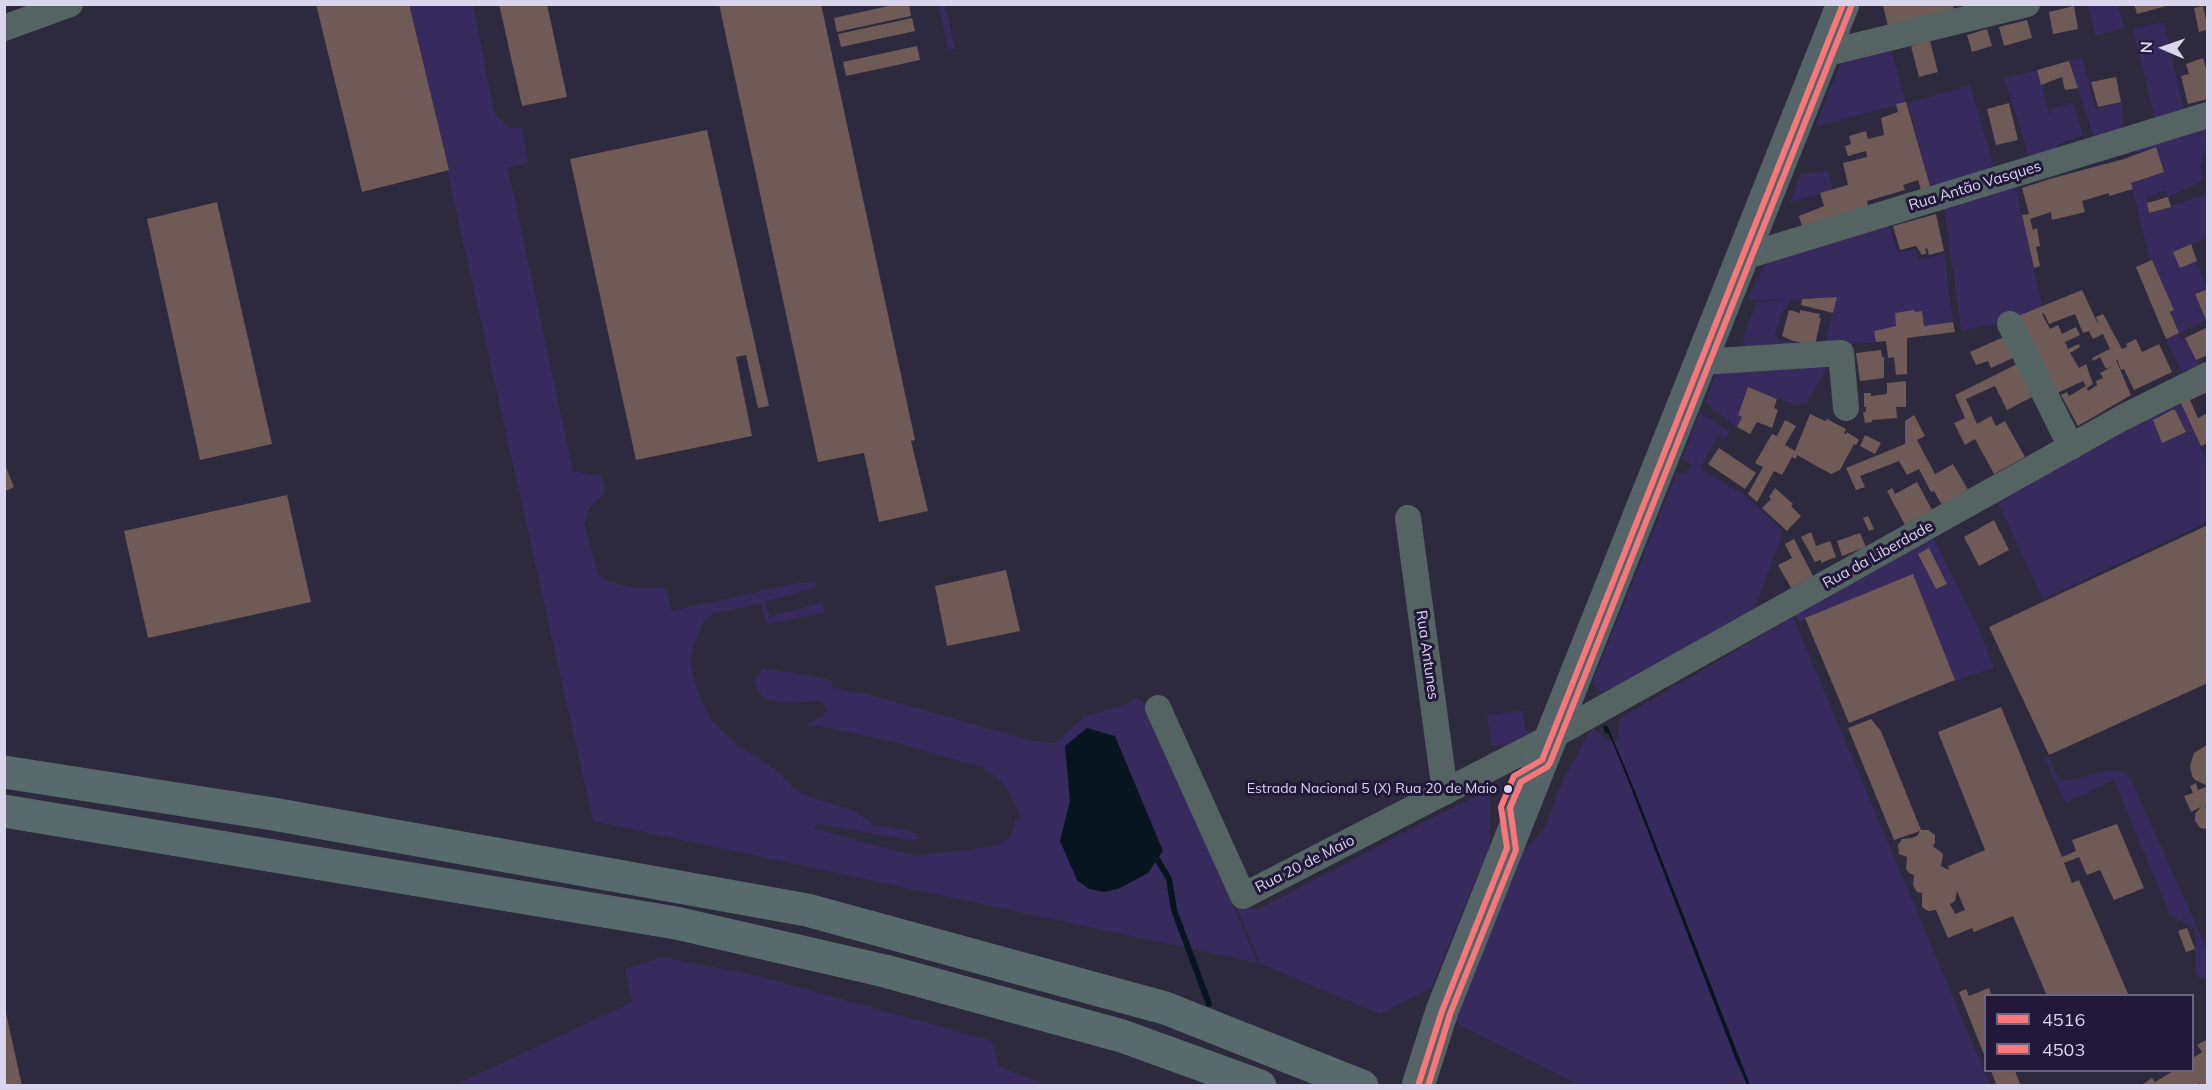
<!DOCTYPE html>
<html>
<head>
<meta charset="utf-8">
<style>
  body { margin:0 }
  #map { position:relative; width:2212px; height:1090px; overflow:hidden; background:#2e2a3d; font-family:Mulish,sans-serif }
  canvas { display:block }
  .frame { position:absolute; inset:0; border:6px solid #d9d5ec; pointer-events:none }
  .legend { position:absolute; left:1984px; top:994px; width:210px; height:78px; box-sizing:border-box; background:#21183a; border:2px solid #6b6481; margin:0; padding:8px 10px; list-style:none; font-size:18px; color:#d9d5ec }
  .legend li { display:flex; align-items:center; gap:12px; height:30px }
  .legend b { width:30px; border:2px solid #6b6481 }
  .north { position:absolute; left:2134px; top:18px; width:60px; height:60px; -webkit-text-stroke:4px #21183a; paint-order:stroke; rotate:272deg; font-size:16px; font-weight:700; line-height:24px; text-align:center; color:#d9d5ec }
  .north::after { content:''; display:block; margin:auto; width:21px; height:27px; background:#d9d5ec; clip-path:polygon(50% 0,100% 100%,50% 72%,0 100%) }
</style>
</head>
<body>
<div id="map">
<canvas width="2212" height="1090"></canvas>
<div class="frame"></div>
<ul class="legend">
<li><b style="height:8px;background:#f9767a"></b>4516</li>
<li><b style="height:8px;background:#f9767a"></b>4503</li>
</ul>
<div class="north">N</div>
</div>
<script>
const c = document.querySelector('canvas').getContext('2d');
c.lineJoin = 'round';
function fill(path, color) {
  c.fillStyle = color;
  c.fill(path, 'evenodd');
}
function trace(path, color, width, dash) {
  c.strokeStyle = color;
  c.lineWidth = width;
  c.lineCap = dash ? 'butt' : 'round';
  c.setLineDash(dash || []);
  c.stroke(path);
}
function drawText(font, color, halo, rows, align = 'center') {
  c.font = font + ' Mulish,sans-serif';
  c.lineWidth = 6;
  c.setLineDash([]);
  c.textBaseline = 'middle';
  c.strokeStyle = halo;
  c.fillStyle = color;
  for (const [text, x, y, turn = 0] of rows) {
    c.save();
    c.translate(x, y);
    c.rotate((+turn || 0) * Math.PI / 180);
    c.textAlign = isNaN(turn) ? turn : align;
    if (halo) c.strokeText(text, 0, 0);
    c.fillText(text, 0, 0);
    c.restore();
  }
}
fill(new Path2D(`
  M 410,5 L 473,5 L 494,113 L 510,128 L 522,127 L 528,162 L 508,168 L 573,471 C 584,472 592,476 602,476 L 605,492 L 590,508 L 584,524 L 598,574 L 608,581 L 633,588 L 665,588 L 672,611 L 796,583 L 812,582 L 818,587 L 764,602 L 770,617 L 822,602 L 825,613 L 767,624 L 761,604 L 714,613 L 702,624 L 690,656 L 693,676 L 702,702 L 711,720 L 736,744 L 776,770 L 796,790 L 810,797 L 852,810 L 875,825 L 911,831 L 921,838 L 910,840 L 819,824 L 813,828 L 915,856 L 996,846 L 1009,838 L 1013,830 L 1015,821 L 1022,818 L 1005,785 L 984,768 L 901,744 L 830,728 L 806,725 L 823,716 L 826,708 L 820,701 C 795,700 761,713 754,680 L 763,669 L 805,674 L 833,681 L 832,688 L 871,695 L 1033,741 L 1055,743 L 1084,717 L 1124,705 L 1138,698 L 1145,704 L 1258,963 L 593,821 Z
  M 939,5 L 945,5 L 955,49 L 948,50 Z
  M 2087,5 L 2118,5 L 2124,28 L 2096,36 Z
  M 2164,22 L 2184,111 L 2155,119 L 2133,29 Z
  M 1891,50 L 1906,102 L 1815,127 L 1842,60 Z
  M 2082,57 L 2096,109 L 2121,102 L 2124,129 L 2094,137 L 2069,61 Z
  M 2037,70 L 2050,116 L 2050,110 L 2073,102 L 2083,135 L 2059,144 L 2060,147 L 2029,157 L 2004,78 Z
  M 1970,85 L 1994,167 L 1930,186 L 1908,103 Z
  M 2207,126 L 2207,145 L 2201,166 L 2202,181 L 2168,197 L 2166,191 L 2146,196 L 2150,213 L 2207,194 L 2207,238 L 2173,252 L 2197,261 L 2207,288 L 2195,294 L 2206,320 L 2179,333 L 2170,312 L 2173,310 L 2153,261 L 2150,261 L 2131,183 L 2163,172 L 2156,147 L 2136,153 L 2134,148 Z
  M 1828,170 L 1833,189 L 1790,203 L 1800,175 Z
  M 2015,184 L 2042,306 L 1999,324 L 1961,330 L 1944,206 Z
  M 1889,225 L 1898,253 L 1915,249 L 1919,260 L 1944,254 L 1953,322 L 1924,326 L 1914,310 L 1895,313 L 1896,326 L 1874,331 L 1876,342 L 1824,347 L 1837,297 L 1803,298 L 1789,301 L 1787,309 L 1783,309 L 1775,335 L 1779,339 L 1799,343 L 1746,349 L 1743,338 L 1757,302 L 1795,299 L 1747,300 L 1768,258 Z
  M 2178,333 L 2181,340 L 2185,338 L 2198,365 L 2182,372 L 2166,339 Z
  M 1829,363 L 1807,403 L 1795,405 L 1748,387 L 1738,414 L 1742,417 L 1737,427 L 1705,403 L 1719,366 Z
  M 2179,399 L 2207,460 L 2207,522 L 2043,599 L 1997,501 Z
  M 1700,412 L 1730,432 L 1725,440 L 1717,437 L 1700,468 L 1746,496 L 1783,531 L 1753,614 L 1616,690 L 1600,691 L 1592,683 L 1677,472 L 1686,473 L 1691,464 L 1682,459 Z
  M 1932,535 L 1979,629 L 1994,668 L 1955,680 L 1913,574 L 1799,622 L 1795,612 Z
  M 1793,617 L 1990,1085 L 1579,1085 L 1453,1022 L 1516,859 L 1543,830 L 1564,778 L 1592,727 L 1609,742 L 1617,740 L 1619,719 Z
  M 1523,710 L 1526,731 L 1533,731 L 1532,733 L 1503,748 L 1502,744 L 1491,746 L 1487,715 Z
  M 2049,755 L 2056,774 L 2062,780 C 2087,781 2109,762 2129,775 L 2205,945 L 2207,954 L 2208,976 L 2204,979 L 2199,977 L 2195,973 L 2195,929 L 2170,915 L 2114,780 L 2068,802 L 2065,801 L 2045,759 Z
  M 1487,792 L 1490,796 L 1489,847 L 1431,988 L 1380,1014 L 1261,964 L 1232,898 L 1242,907 L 1257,910 L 1439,814 Z
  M 662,957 L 755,975 L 992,1041 L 999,1067 L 1047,1085 L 455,1085 L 632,1002 L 625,969 Z`), '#372a5c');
fill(new Path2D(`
  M 1607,725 L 1632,784 L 1750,1085 L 1747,1085 L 1736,1060 L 1630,785 L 1609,734 L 1605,733 L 1603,727 Z
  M 1087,728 L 1115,736 L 1163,851 L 1148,873 L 1118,889 L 1104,892 L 1089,889 L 1077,880 L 1060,841 L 1070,801 L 1065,746 Z`), '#08151e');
trace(new Path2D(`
  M 1157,859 L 1169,879 L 1174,910 L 1209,1004`), '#08151e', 6);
fill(new Path2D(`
  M 316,4 L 409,4 L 449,170 L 362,192 Z
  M 499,4 L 547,4 L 567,97 L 522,106 Z
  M 719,4 L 821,4 L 915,440 L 911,441 L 928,511 L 879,522 L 864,453 L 818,462 Z
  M 898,4 L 909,4 L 911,16 L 837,32 L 834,18 Z
  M 1885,4 L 1953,4 L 1954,14 L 1889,31 L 1883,5 Z
  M 2134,4 L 2170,4 L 2170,5 L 2137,14 Z
  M 2074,6 L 2078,29 L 2053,34 L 2049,12 Z
  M 2203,6 L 2208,29 L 2199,32 L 2194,8 Z
  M 912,18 L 915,31 L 841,47 L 838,34 Z
  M 2027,20 L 2032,38 L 2004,46 L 1999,27 Z
  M 1987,29 L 1992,46 L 1972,52 L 1967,35 Z
  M 1930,41 L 1938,72 L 1919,77 L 1911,46 Z
  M 917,46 L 920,60 L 846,76 L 843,62 Z
  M 2203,58 L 2208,75 L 2208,99 L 2188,104 L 2181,76 L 2189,74 L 2186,64 Z
  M 2069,61 L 2078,88 L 2065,90 L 2062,77 L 2041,85 L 2037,70 Z
  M 2116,77 L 2121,102 L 2098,107 L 2091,82 Z
  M 1906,102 L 1930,186 L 1921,190 L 1918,180 L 1903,185 L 1905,190 L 1867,201 L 1868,206 L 1802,227 L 1799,216 L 1824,206 L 1820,193 L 1848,185 L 1843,163 L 1867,157 L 1866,151 L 1848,156 L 1845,146 L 1851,144 L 1849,136 L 1866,131 L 1868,139 L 1884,135 L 1881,118 L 1898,112 L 1896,104 Z
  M 2009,103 L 2018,140 L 1996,145 L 1987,109 Z
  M 707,130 L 769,406 L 758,408 L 746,355 L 736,357 L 752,436 L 636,460 L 570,159 Z
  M 2156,147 L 2164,172 L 2131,183 L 2133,189 L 2109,196 L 2109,193 L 2082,201 L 2085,212 L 2052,220 L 2051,212 L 2030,219 L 2033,230 L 2037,228 L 2040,246 L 2036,247 L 2040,266 L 2034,268 L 2022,215 L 2029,214 L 2022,188 L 2053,178 L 2124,159 Z
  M 2168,197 L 2171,207 L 2149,213 L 2147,203 Z
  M 217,202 L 272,444 L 200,460 L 147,219 Z
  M 1936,214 L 1944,251 L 1929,255 L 1927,248 L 1925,249 L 1927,253 L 1922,255 L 1916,246 L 1900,250 L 1893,226 Z
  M 2191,244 L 2197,261 L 2180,268 L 2173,252 Z
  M 2152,260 L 2174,310 L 2170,312 L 2179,333 L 2166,339 L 2136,267 Z
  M 2208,289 L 2208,319 L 2206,320 L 2195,294 Z
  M 2082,290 L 2099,326 L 2096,317 L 2103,314 L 2122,349 L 2127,347 L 2126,344 L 2136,339 L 2142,352 L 2159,344 L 2172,372 L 2134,390 L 2124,369 L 2121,370 L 2117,359 L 2116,360 L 2131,395 L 2078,426 L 2061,395 L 2067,392 L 2069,396 L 2086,386 L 2088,391 L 2097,385 L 2096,381 L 2103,378 L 2100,373 L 2113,366 L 2106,369 L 2100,357 L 2093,361 L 2092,358 L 2110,349 L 2103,334 L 2093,339 L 2089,331 L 2083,333 L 2075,314 L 2049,324 L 2044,313 L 2042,314 L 2050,329 L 2058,325 L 2062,334 L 2076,327 L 2080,335 L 2065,342 L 2068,349 L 2079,344 L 2080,347 L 2070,353 L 2079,368 L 2086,364 L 2093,384 L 2087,388 L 2083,381 L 2055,394 L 2018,316 Z
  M 1837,297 L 1833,313 L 1801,305 L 1802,299 Z
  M 1789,310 L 1800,313 L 1800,310 L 1820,314 L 1819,318 L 1821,318 L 1815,345 L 1793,341 L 1782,336 Z
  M 1914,310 L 1915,312 L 1922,311 L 1924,326 L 1953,322 L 1955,332 L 1907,338 L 1907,374 L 1896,375 L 1894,357 L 1888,358 L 1886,341 L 1876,342 L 1874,331 L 1896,326 L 1895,313 Z
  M 2208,327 L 2208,355 L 2196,360 L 2185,338 Z
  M 2006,336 L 2015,357 L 1991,368 L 1988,361 L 1976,365 L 1970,352 Z
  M 1881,350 L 1882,357 L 1884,357 L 1884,378 L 1860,381 L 1856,353 Z
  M 2017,364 L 2034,396 L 2007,410 L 1995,386 L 1966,399 L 1977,424 L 1991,416 L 1996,426 L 2005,421 L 2025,457 L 1994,474 L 1975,439 L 1965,445 L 1954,423 L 1965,418 L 1955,395 Z
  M 1906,381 L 1906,407 L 1896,407 L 1897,418 L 1872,420 L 1872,422 L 1865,423 L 1863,412 L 1866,412 L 1866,407 L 1864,407 L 1864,393 L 1871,393 L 1871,396 L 1887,394 L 1887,383 Z
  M 2208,386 L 2208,392 L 2190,400 L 2198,418 L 2208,413 L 2208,443 L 2201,446 L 2179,399 Z
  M 1748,387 L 1777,399 L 1774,408 L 1778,410 L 1772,428 L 1757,422 L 1750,434 L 1737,427 L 1742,417 L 1738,415 Z
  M 2172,410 L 2175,410 L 2186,432 L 2162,443 L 2153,420 Z
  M 1810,414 L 1825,421 L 1827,419 L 1846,429 L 1844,433 L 1846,434 L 1847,432 L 1859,440 L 1856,445 L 1854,444 L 1840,470 L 1831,474 L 1797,455 L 1796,459 L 1792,457 L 1782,475 L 1774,471 L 1757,502 L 1748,494 L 1763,467 L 1755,463 L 1772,434 L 1777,436 L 1785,420 L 1796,426 L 1785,445 L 1795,451 Z
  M 1914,415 L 1925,436 L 1917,440 L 1935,474 L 1953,464 L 1968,490 L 1942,505 L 1934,491 L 1931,492 L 1919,469 L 1907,475 L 1899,461 L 1860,476 L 1865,487 L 1856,490 L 1846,468 L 1905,444 L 1905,421 Z
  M 1865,435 L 1881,443 L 1875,454 L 1860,446 Z
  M 1719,448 L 1756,473 L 1745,489 L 1708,464 Z
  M 5,465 L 14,487 L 5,491 Z
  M 1917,482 L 1932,510 L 1905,525 L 1887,491 L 1892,488 L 1895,494 Z
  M 1775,488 L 1793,504 L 1791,506 L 1801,516 L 1787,531 L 1762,508 L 1771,499 L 1769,497 Z
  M 287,495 L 311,602 L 148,638 L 124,531 Z
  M 1868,516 L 1874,529 L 1869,531 L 1863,518 Z
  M 1994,520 L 2009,550 L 1979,566 L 1964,537 Z
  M 2208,525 L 2208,683 L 2049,755 L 1989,627 Z
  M 1811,532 L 1816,546 L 1830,541 L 1836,557 L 1821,563 L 1821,560 L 1815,562 L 1801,537 Z
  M 1860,533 L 1866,547 L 1842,556 L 1837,541 Z
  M 1794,539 L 1813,576 L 1791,588 L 1778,565 L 1792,558 L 1785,544 Z
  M 1929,548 L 1947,584 L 1936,589 L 1918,554 Z
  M 1006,570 L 1020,631 L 947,646 L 935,586 Z
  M 1913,574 L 1955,680 L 1849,723 L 1805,618 Z
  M 2001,707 L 2062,857 L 2076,851 L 2072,840 L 2117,824 L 2144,888 L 2114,900 L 2100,870 L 2087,875 L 2079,857 L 2064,863 L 2072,883 L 2079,880 L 2129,996 L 2047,996 L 2013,916 L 1974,932 L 1972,928 L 1948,938 L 1936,910 L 1928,911 L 1922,907 L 1922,893 L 1917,892 L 1913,885 L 1914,875 L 1909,873 L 1906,869 L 1907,857 L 1899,854 L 1898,845 L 1902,839 L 1912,838 L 1917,836 L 1920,831 L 1894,840 L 1848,728 L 1871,719 L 1881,731 L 1921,830 L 1928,830 L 1935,835 L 1935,843 L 1933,846 L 1943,854 L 1941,866 L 1949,870 L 1948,866 L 1985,850 L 1938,732 ZM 1957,891 L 1965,910 L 1955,914 L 1950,904 L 1955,901 Z
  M 2205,746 L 2208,746 L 2208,786 L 2195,780 L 2192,776 L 2190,766 L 2194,753 Z
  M 2196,783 L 2198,790 L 2208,786 L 2208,805 L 2203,807 L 2208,806 L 2208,829 L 2200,828 L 2195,821 L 2195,814 L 2201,807 L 2191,812 L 2184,796 L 2193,793 L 2190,786 Z
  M 2187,928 L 2195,949 L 2186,952 L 2178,931 Z
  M 1989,988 L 1992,996 L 1986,996 L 1985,1057 L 1959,992 L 1966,989 L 1969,996 Z
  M 4,1013 L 6,1013 L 22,1086 L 4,1086 Z
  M 2208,1039 L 2208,1086 L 2201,1086 L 2200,1083 L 2195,1086 L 2140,1086 L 2152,1078 L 2155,1082 L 2173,1071 L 2193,1071 L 2193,1058 L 2202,1052 L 2197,1045 Z
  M 1991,1071 L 2015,1071 L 2021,1086 L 1997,1086 Z`), '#6e5a57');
trace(new Path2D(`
  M 4,28 L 70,4
  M 1823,54 L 2027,4
  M 1743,257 L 2208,115
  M 2010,324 L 2071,447
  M 1701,362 L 1841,353 L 1846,408
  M 1408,518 L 1445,792
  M 1158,708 L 1243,896 L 1551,737 L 2122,418 L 2208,375`), '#556462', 26);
trace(new Path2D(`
  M 1418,1086 L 1442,1011 L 1843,4`), '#556567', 33);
trace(new Path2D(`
  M 4,772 L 273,814 L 807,910 L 1165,1008 L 1362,1086
  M 4,811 L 676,923 L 885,971 L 1122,1036 L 1260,1086`), '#596a6c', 33);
trace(new Path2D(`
  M 1418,1086 L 1442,1011 L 1507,848 L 1501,807 L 1514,776 L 1542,760 L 1843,4`), '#f9767a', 6);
trace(new Path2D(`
  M 1428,1086 L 1450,1014 L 1516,850 L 1510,808 L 1521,782 L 1547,767 L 1550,763 L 1851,7`), '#f9767a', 6);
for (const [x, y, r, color] of [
  [1508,789,5,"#d9d5ec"]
]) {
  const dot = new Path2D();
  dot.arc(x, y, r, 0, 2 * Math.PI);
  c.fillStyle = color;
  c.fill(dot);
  trace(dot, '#21183a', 2);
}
drawText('14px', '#d9d5ec', '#21183a', [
  ["Estrada Nacional 5 (X) Rua 20 de Maio",1497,789]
], 'right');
drawText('15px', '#d9d5ec', '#21183a', [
  ["Rua Antão Vasques",1975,186,-17],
  ["Rua da Liberdade",1878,555,-29],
  ["Rua Antunes",1427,655,82],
  ["Rua 20 de Maio",1305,864,-27]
]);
</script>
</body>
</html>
